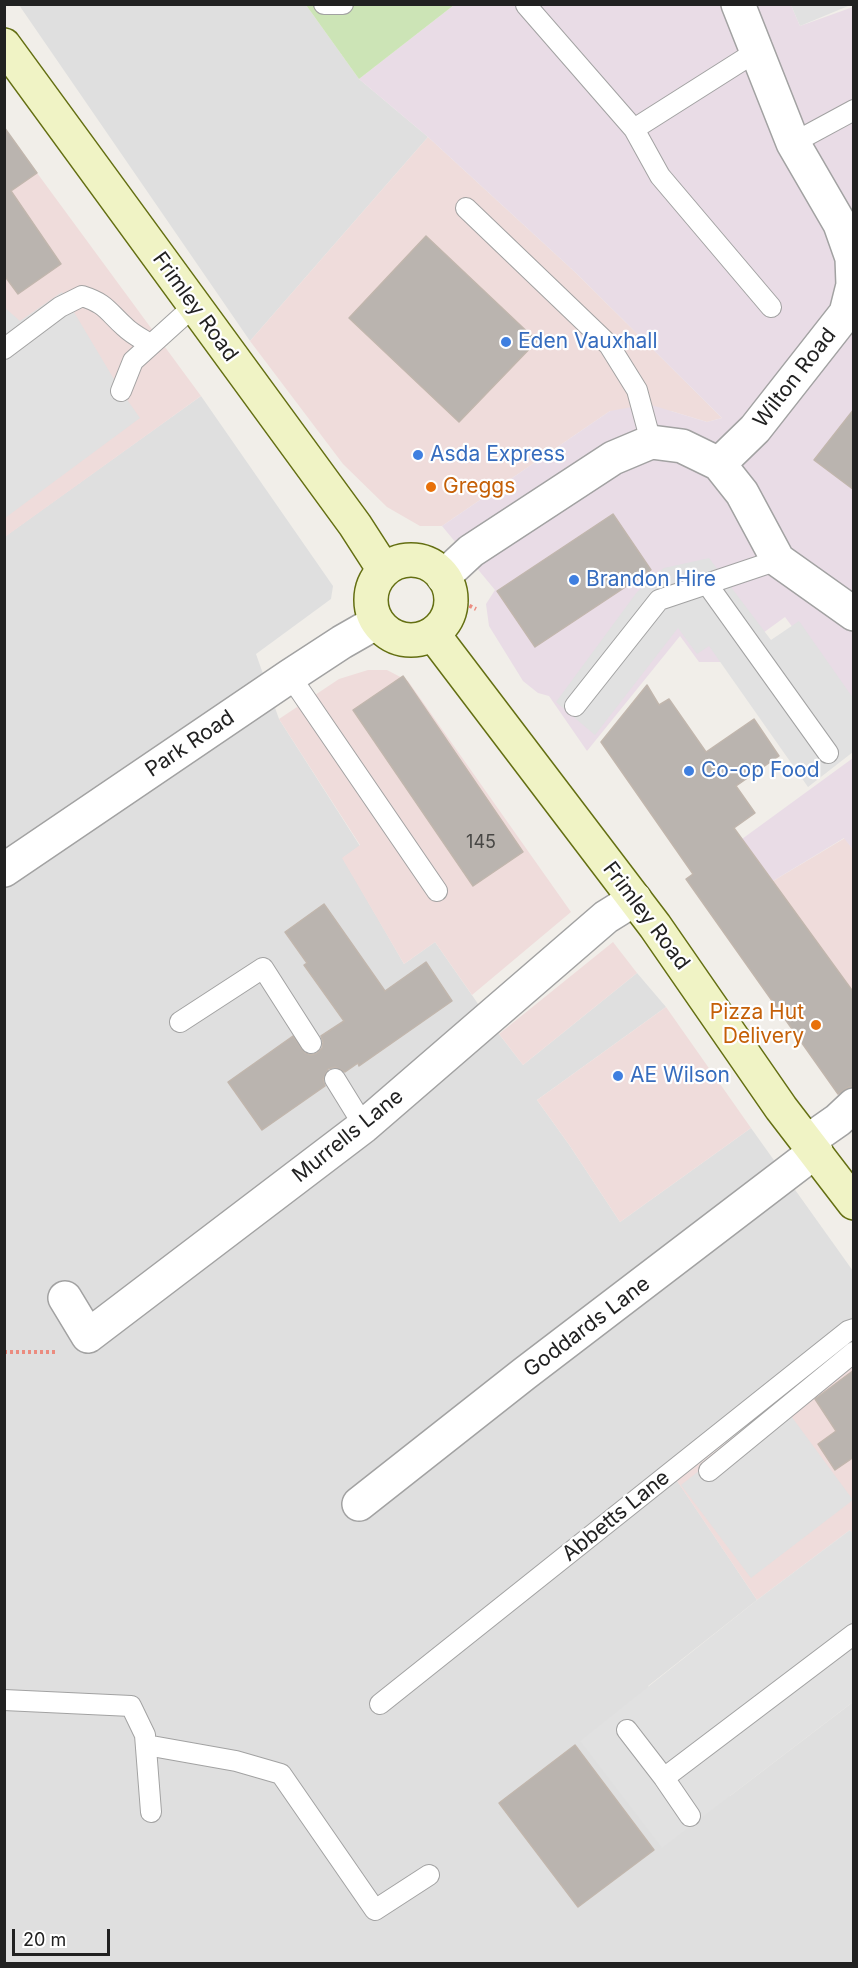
<!DOCTYPE html>
<html>
<head>
<meta charset="utf-8">
<style>
  body { margin:0 }
  #map { position:relative; width:858px; height:1968px; overflow:hidden; background:#f1eee9; font-family:Inter,sans-serif }
  canvas { display:block }
  .frame { position:absolute; inset:0; border:6px solid #212121; pointer-events:none }
  .scale { position:absolute; left:12px; top:1929px; width:98px; height:27px; box-sizing:border-box; border:3px solid #212121; border-top:0; padding-left:8px; font-size:18px; line-height:21px; white-space:nowrap; color:#212121; -webkit-text-stroke:4px #fff; paint-order:stroke }
</style>
</head>
<body>
<div id="map">
<canvas width="858" height="1968"></canvas>
<div class="frame"></div>
<div class="scale">20 m</div>
</div>
<script>
const c = document.querySelector('canvas').getContext('2d');
c.lineJoin = 'round';
function fill(path, color) {
  c.fillStyle = color;
  c.fill(path, 'evenodd');
}
function trace(path, color, width, dash) {
  c.strokeStyle = color;
  c.lineWidth = width;
  c.lineCap = dash ? 'butt' : 'round';
  c.setLineDash(dash || []);
  c.stroke(path);
}
function drawText(font, color, halo, rows, align = 'center') {
  c.font = font + ' Inter,sans-serif';
  c.lineWidth = 4.5;
  c.setLineDash([]);
  c.textBaseline = 'middle';
  c.strokeStyle = halo;
  c.fillStyle = color;
  for (const [text, x, y, turn = 0] of rows) {
    c.save();
    c.translate(x, y);
    c.rotate((+turn || 0) * Math.PI / 180);
    c.textAlign = isNaN(turn) ? turn : align;
    if (halo) c.strokeText(text, 0, 0);
    c.fillText(text, 0, 0);
    c.restore();
  }
}
fill(new Path2D(`
  M 19,5 L 306,5 L 359,79 L 428,137 L 250,341 Z
  M 201,396 L 333,586 L 331,599 L 256,654 L 279,719 L 360,846 L 343,858 L 404,964 L 435,942 L 499,1034 L 523,1065 L 637,973 L 666,1007 L 537,1100 L 570,1146 L 620,1222 L 751,1128 L 853,1271 L 853,1321 L 668,1467 L 757,1600 L 648,1686 L 730,1796 L 853,1702 L 853,1963 L 5,1963 L 4,537 Z`), '#dfdfdf');
fill(new Path2D(`
  M 4,128 L 201,396 L 5,537 L 4,537 Z
  M 428,137 L 576,273 L 722,418 L 707,422 L 671,411 L 610,411 L 442,526 L 420,526 L 387,507 L 343,464 L 250,341 Z
  M 368,670 L 387,670 L 408,681 L 571,912 L 472,995 L 435,942 L 404,964 L 342,858 L 360,845 L 279,719 L 339,679 Z
  M 845,838 L 853,850 L 854,1092 L 844,1103 L 686,879 L 742,839 L 773,881 Z
  M 613,942 L 637,973 L 523,1065 L 499,1034 Z
  M 666,1007 L 751,1128 L 620,1222 L 570,1146 L 537,1100 Z
  M 853,1344 L 853,1535 L 850,1530 L 757,1600 L 677,1481 Z`), '#efdcdb');
fill(new Path2D(`
  M 454,5 L 791,5 L 800,26 L 853,7 L 853,710 L 785,617 L 723,662 L 699,662 L 680,636 L 587,751 L 549,696 L 538,693 L 523,681 L 489,626 L 486,604 L 495,590 L 442,526 L 610,411 L 648,404 L 707,422 L 722,418 L 576,273 L 428,137 L 359,79 Z
  M 853,758 L 853,850 L 844,838 L 773,881 L 742,839 Z`), '#e9dce6');
fill(new Path2D(`
  M 306,5 L 454,5 L 359,79 Z`), '#cce4b6');
fill(new Path2D(`
  M 853,4 L 800,26 L 791,5 L 791,4 Z
  M 62,292 L 121,391 L 140,418 L 5,518 L 4,307 L 20,321 Z
  M 709,558 L 771,640 L 799,621 L 853,698 L 853,752 L 808,787 L 709,646 L 697,654 L 678,628 L 595,735 L 556,702 L 637,592 L 664,568 Z
  M 783,1405 L 853,1500 L 751,1578 L 681,1485 Z
  M 850,1530 L 854,1535 L 853,1702 L 662,1848 L 580,1741 L 757,1600 Z`), '#e1e1e1');
const building = new Path2D(`
  M 4,127 L 37,173 L 11,191 L 61,264 L 18,294 L 4,275 Z
  M 426,236 L 537,341 L 459,422 L 349,318 Z
  M 854,409 L 854,490 L 814,460 Z
  M 613,514 L 651,570 L 535,647 L 497,591 Z
  M 403,676 L 523,852 L 473,886 L 353,710 Z
  M 647,685 L 659,705 L 669,699 L 706,752 L 754,719 L 779,756 L 736,786 L 755,813 L 734,828 L 854,993 L 854,1087 L 849,1087 L 838,1094 L 686,879 L 693,874 L 601,742 Z
  M 324,904 L 385,991 L 426,962 L 452,1001 L 359,1066 L 358,1063 L 345,1072 L 335,1067 L 328,1069 L 323,1079 L 325,1086 L 262,1130 L 228,1082 L 293,1036 L 305,1053 L 311,1055 L 317,1053 L 322,1048 L 323,1042 L 321,1036 L 344,1021 L 304,965 L 307,963 L 285,932 Z
  M 854,1370 L 854,1457 L 835,1470 L 818,1444 L 836,1431 L 815,1399 Z
  M 575,1745 L 654,1850 L 578,1907 L 499,1803 Z`);
fill(building, '#bab4af');
trace(building, '#c1b6ad', 1.5);
const service = new Path2D(`
  M 324,4 L 343,4
  M 526,5 L 634,129 L 660,176 L 771,307
  M 634,129 L 757,51
  M 793,143 L 854,110
  M 466,208 L 609,345 L 637,390 L 651,442
  M 4,349 L 60,307 L 82,296 C 107,304 107,311 125,327 C 132,334 142,339 150,344
  M 121,391 L 133,361 L 195,305
  M 707,584 L 828,753
  M 290,676 L 437,891
  M 575,706 L 659,600 L 778,560
  M 180,1022 L 263,968 L 311,1043
  M 335,1079 L 364,1126
  M 709,1471 L 854,1352
  M 4,1700 L 131,1706 L 145,1735 L 151,1812
  M 380,1704 L 848,1331 L 854,1329
  M 627,1730 L 664,1778 L 690,1816
  M 146,1745 L 236,1761 L 281,1774 L 375,1910 L 429,1875
  M 664,1778 L 854,1634`);
const minor = new Path2D(`
  M 719,464 L 755,429 L 846,313 L 853,285 L 852,258 L 840,224 L 793,143 L 738,4
  M 443,577 L 471,551 L 613,458 L 651,442 L 682,446 L 719,464 L 742,493 L 778,560 L 854,614
  M 4,870 L 290,676 L 342,642 L 377,622
  M 808,1141 L 838,1120 L 854,1105
  M 65,1298 L 88,1336 L 364,1126 L 606,917 L 635,899
  M 359,1504 L 524,1374 L 816,1151`);
const secondary = new Path2D(`
  M 4,45 L 355,525 L 384,570
  M371 600a40 40 0 1 1 80 0a40 40 0 1 1-80 0Z
  M 433,634 L 655,926 L 781,1108 L 854,1203`);
trace(service, '#a2a2a2', 22);
trace(minor, '#a2a2a2', 36);
trace(secondary, '#646f12', 36);
trace(new Path2D(`
  M 464,603 L 476,609
  M 4,1352 L 58,1352`), '#eb8c80', 4, [3, 3]);
trace(service, '#fff', 20);
trace(minor, '#fff', 33);
trace(secondary, '#f0f3c5', 33);
for (const [x, y, r, color] of [
  [506,342,6,"#3f7fe0"],
  [418,455,6,"#3f7fe0"],
  [431,487,6,"#e8710a"],
  [574,580,6,"#3f7fe0"],
  [689,771,6,"#3f7fe0"],
  [816,1025,6,"#e8710a"],
  [618,1076,6,"#3f7fe0"]
]) {
  const dot = new Path2D();
  dot.arc(x, y, r, 0, 2 * Math.PI);
  c.fillStyle = color;
  c.fill(dot);
  trace(dot, '#fff', 2);
}
drawText('18px', '#474644', null, [
  ["145",481,843]
]);
drawText('21px', '#212121', '#fff', [
  ["Frimley Road",195,307,54],
  ["Wilton Road",795,378,-52],
  ["Park Road",190,744,-34],
  ["Frimley Road",646,916,53],
  ["Murrells Lane",348,1136,-39],
  ["Goddards Lane",587,1327,-37],
  ["Abbetts Lane",616,1516,-39]
]);
drawText('21px', '#366cbe', '#fff', [
  ["Eden Vauxhall",518,342],
  ["Asda Express",430,455],
  ["Brandon Hire",586,580],
  ["Co-op Food",701,771],
  ["AE Wilson",630,1076]
], 'left');
drawText('21px', '#c56008', '#fff', [
  ["Greggs",443,487],
  ["Pizza Hut",804,1013,"right"],
  ["Delivery",804,1037,"right"]
], 'left');
</script>
</body>
</html>
